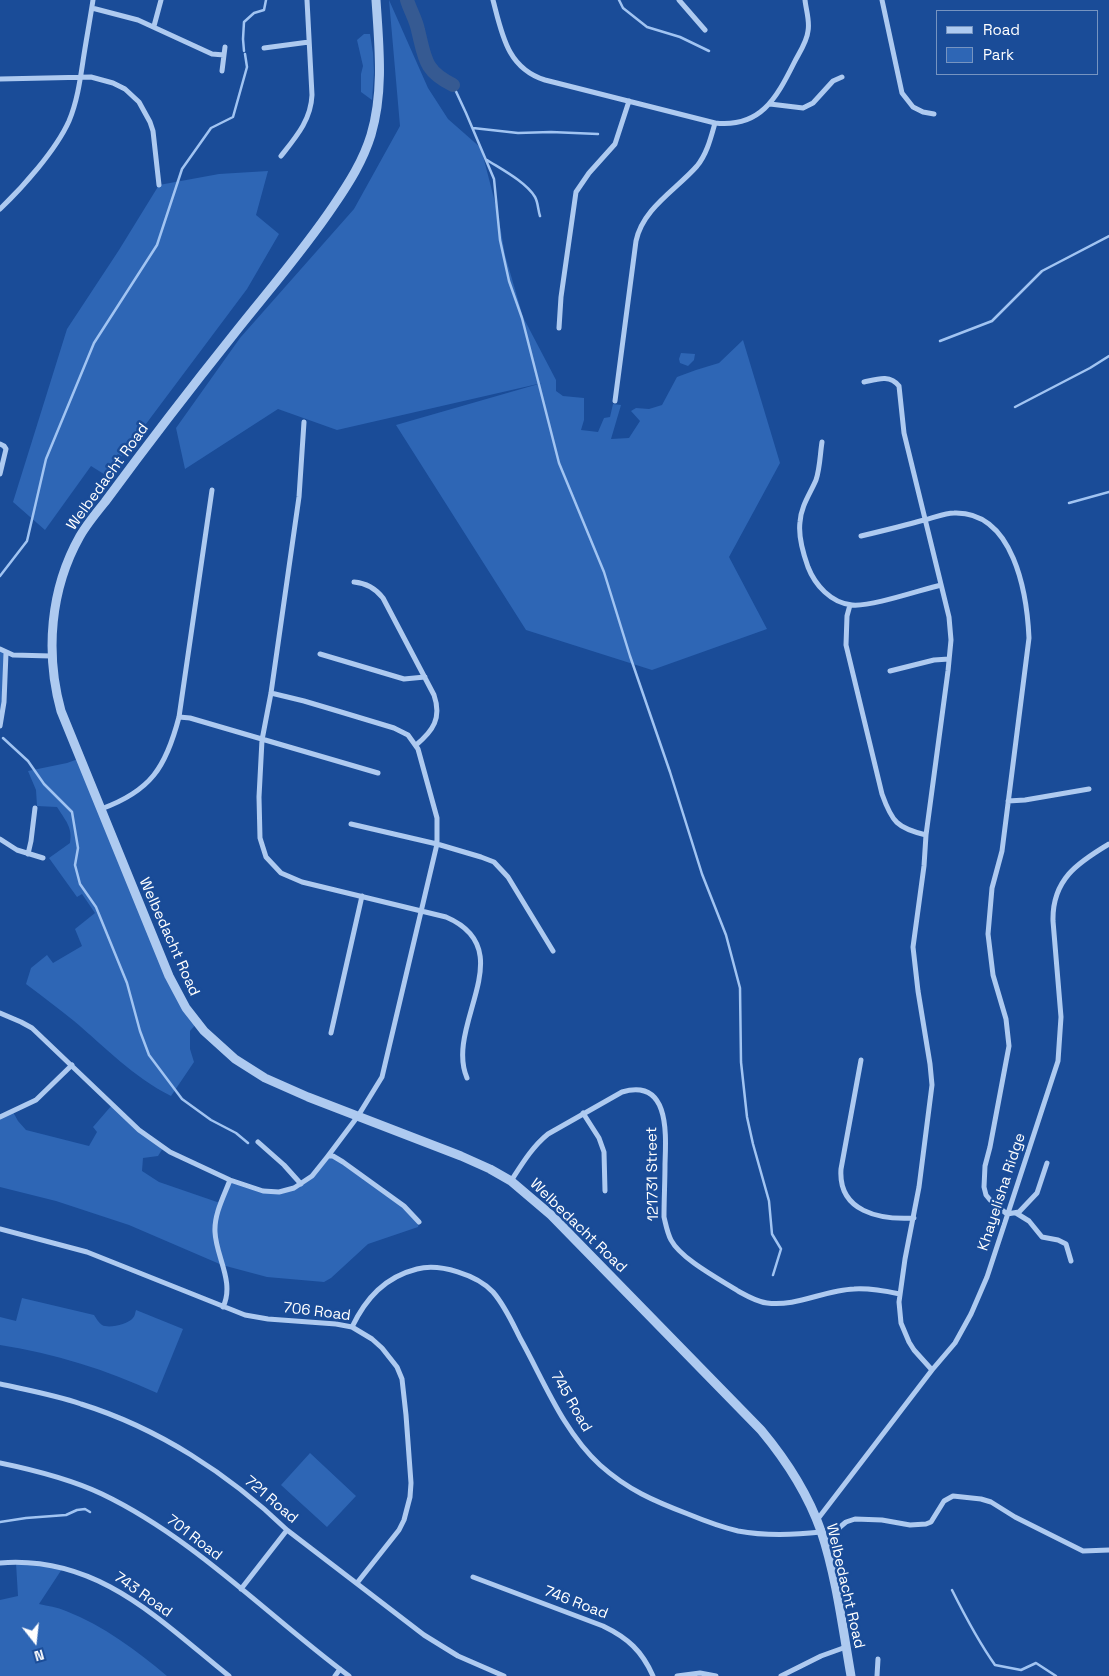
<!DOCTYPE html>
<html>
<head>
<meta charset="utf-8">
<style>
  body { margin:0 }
  #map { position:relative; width:1109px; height:1676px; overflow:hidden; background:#1a4c98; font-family:"Space Grotesk",sans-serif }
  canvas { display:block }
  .legend { position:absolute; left:936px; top:10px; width:162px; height:65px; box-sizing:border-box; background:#1a4c98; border:1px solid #7694c1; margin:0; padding:6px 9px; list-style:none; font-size:15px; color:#fff }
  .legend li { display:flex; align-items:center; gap:10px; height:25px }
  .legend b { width:25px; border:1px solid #7694c1 }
  .north { position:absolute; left:10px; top:1616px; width:50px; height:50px; -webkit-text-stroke:4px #1a4c98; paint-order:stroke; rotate:164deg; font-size:14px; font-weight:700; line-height:20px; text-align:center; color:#fff }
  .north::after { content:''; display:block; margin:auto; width:18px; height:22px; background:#fff; clip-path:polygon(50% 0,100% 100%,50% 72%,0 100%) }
</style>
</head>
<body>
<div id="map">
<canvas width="1109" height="1676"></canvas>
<ul class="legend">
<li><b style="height:6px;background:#aecaf0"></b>Road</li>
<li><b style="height:14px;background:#2e66b5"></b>Park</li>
</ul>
<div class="north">N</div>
</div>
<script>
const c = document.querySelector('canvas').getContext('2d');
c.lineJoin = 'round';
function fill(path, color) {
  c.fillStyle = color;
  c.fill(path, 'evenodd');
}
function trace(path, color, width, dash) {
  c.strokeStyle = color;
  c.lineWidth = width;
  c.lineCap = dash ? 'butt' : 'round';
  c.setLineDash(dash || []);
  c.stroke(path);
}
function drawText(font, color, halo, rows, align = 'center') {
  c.font = font + ' "Space Grotesk",sans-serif';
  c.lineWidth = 5;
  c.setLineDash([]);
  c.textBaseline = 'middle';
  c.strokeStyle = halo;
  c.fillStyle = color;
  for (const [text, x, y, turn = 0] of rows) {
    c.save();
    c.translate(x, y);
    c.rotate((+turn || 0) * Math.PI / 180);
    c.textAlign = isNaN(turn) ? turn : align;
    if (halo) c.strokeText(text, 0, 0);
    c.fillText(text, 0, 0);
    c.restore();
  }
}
fill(new Path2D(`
  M 389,0 L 428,88 L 448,119 L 481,148 L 498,214 L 505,255 L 523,317 L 556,380 L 556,391 L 563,396 L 584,398 L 584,420 L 581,430 L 598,432 L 604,418 L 610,417 L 613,404 L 621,405 L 611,439 L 629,438 L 640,421 L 631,411 L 636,408 L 649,409 L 662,405 L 677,377 L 696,370 L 719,363 L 743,340 L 780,463 L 729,557 L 767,629 L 652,670 L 526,630 L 396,425 L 542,383 L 337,430 L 278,409 L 185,469 L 176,428 L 240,338 L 354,209 L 400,126 Z
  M 364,34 L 370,34 L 373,53 L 374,72 L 372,100 L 361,92 L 361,74 L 363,66 L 357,40 Z
  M 268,171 L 256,215 L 279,234 L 247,289 L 107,476 L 91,466 L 45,530 L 13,502 L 67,329 L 119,250 L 159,185 L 219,174 Z
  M 681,353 L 695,354 L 694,360 L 688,366 L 680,363 L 679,359 Z
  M 0,650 L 6,654 L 0,720 Z
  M 78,759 L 155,948 L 197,1023 L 190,1031 L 190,1049 L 194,1062 L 171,1096 C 133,1077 106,1048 74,1021 C 58,1008 42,996 26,984 L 31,968 L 47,955 L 53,963 L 82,946 L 75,929 L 95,913 L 82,894 L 77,897 L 49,858 L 70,843 C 73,827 65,820 57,807 L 37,806 L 36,790 L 28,771 L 67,763 Z
  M 112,1105 L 163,1148 L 158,1156 L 143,1158 L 142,1171 L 159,1182 L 220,1203 L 229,1180 L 273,1193 L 301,1184 L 328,1156 L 333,1157 L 403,1207 L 419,1222 L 418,1227 L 368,1244 L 331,1278 L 324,1282 L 267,1277 L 222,1265 L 129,1225 L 56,1201 L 0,1187 L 0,1117 L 13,1112 L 18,1121 L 26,1130 L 89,1146 L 97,1132 L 93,1127 Z
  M 22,1298 L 94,1315 C 96,1318 99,1323 102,1325 C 109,1329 128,1324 133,1318 C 135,1316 135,1313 136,1310 L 183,1329 L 157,1393 C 107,1370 54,1353 0,1345 L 0,1317 L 16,1321 Z
  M 310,1453 L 356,1496 L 327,1527 L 281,1485 Z
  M 16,1563 L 62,1569 L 39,1604 C 48,1606 57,1607 66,1611 C 104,1626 136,1650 167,1676 L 0,1676 L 0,1600 L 18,1596 Z`), '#2e66b5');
trace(new Path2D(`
  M 619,0 L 623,8 L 647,27 L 680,37 L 709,51
  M 244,51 L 243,39 L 244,22 L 254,13 L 264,10 L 266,0
  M 453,85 L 466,113 L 494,179 L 500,240 L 509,281 L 522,318 L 559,463 L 604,572 L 630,656 L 670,772 L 702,874 L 726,935 L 740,988 L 741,1062 L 747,1117 L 753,1144 L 769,1201 L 772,1234 L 781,1249 L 773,1275
  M 473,128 L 518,133 L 551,132 L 598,134
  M 487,160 C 501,169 526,182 535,197 C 538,202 538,210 540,216
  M 940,341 L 992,321 L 1042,271 L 1109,236
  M 1015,407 L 1090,368 L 1109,356
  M 1069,503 L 1109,492
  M 0,576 L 27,541 L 46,459 L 94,343 L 157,245 L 182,169 L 211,128 L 233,117 L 247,67 L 245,54
  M 3,738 L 28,761 L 44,784 L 72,812 L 78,848 L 75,865 L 80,884 L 96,907 L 127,983 L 140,1031 L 149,1055 L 182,1099 L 211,1120 L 236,1133 L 248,1143
  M 0,1522 L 26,1518 L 66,1515 L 77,1510 L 85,1509 L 90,1512
  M 952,1590 C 965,1616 978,1641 995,1665 L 1021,1670 L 1036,1663 L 1056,1676`), '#a1c4f2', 2.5);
trace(new Path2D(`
  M 407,0 C 410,10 416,20 418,30 C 425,58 424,71 453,85`), '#365a92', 14);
trace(new Path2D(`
  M 493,0 C 502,34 507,68 545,80 L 715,123 C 760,128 776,99 794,63 C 799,53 807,42 808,31 C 810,21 806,10 805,0
  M 679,0 L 705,30
  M 882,0 L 902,93 L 913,107 L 923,112 L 934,114
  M 92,8 L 138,20 L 212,54 L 224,55
  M 154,26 L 161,0
  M 264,48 L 309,42
  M 222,71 L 225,47
  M 0,79 L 91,77 L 113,83 L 125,89 L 139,102 L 150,122 L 153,131 L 159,185
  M 770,104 L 803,108 L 813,103 L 833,81 L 842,77
  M 281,156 C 296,137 311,120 312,95 L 307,0
  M 0,209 C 23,187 56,150 69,121 C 77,102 80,81 83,61 C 86,41 90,20 93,0
  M 559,328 L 561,297 L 576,192 L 589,173 L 615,144 L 629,101
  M 864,382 C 877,379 890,374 899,386 L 904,433 L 949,617 L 951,640 L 948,671 L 926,835 L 924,866 L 913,947 L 918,991 L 930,1064 L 932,1085 L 919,1187 L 905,1259 L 899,1302 L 901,1323 L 909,1342 L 914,1350 L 932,1370
  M 615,401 L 636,241 C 643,208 676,190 697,166 C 707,154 711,137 715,123
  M 304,422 L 299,497 L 271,693 L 262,740 L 259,797 L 260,838 L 266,857 L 281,873 L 302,882 L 446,917 C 523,950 444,1025 467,1078
  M 822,442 C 820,455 820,468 816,480 C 810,494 801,506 800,522 C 798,537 803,553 808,567 C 815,585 831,603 852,605 C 871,607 920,590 941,585
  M 0,444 L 4,446 L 6,449 L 0,474
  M 861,536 C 882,531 903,526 924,520 C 934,518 944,513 954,513 C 1014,511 1027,594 1029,638 L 1002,851 L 992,888 L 988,934 L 993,975 L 1006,1019 L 1009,1046 L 990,1147 L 985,1166 L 984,1187 L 986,1195 L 991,1201 L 1007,1214 L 1019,1212 L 1037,1193 L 1047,1163
  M 354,582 C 366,583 376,589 383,598 L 434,695 C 442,718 433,731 416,745
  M 850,605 L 847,616 L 846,645 L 882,794 C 892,822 897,828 926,835
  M 0,649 L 13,655 L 51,656
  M 320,654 L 404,679 L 425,677
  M 890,671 L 934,660 L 949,659
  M 179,717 L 190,718 L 378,773
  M 0,726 L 4,702 L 6,653
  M 1008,801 L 1025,800 L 1089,789
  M 101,809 C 151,791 166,767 179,717 L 212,490
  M 351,824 L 437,844 L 481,857 L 494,862 L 508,877 L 553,951
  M 0,839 L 17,850 L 43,858
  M 28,854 L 31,841 L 35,808
  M 0,1013 L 21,1022 L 32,1028 L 139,1130 L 170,1152 L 230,1180 L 263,1191 L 279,1192 L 294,1188 L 312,1176 L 328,1156 L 358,1116 L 382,1077 L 437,844 L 437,818 L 418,749 L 408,735 L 394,728 L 341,712 L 304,701 L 271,693
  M 331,1033 L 362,896
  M 861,1060 L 841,1169 C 838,1212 880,1220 914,1218
  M 583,1113 L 599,1138 L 604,1152 L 605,1191
  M 0,1117 L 36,1100 L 72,1065
  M 258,1142 L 284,1165 L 301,1184
  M 328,1156 L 333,1156 L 343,1162 L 404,1206 L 419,1222
  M 511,1181 C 522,1164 532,1147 548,1134 L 622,1092 C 670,1078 666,1134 665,1164 C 665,1181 664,1199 664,1217 C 666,1225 667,1232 671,1240 C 681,1259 719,1279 738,1291 C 747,1296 757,1302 767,1303 C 796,1307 825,1290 854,1289 C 870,1288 885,1291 900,1294
  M 1016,1213 L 1029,1221 L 1042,1237 L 1058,1240 L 1066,1244 L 1071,1261
  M 0,1229 L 87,1252 L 245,1315 L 268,1319 L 336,1324 L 352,1327 L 372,1339 L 382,1348 L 397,1367 L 402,1379 L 406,1415 L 411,1483 L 410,1497 L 404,1520 L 399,1530 L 357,1583
  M 223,1307 C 235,1282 216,1257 215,1232 C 214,1214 224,1196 230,1180
  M 352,1327 C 366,1298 385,1277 417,1269 C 440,1263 477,1275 493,1292 C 505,1306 512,1322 520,1338 C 544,1381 563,1431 600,1465 C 628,1490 654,1501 688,1514 C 705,1521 721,1527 738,1531 C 765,1536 794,1535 821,1532
  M 0,1384 C 27,1390 55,1395 81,1404 C 158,1428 229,1474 287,1530 L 424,1635 L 458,1656 L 504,1676
  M 0,1463 C 34,1470 70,1479 102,1494 C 194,1538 268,1616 349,1676
  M 817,1520 L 932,1370 L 955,1343 L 971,1314 L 987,1277 L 1058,1061 L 1061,1017 L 1053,921 C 1052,880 1077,863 1109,844
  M 825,1547 L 840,1527 L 846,1522 L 855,1519 L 882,1520 L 910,1525 L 926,1524 L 931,1522 L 944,1501 L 953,1496 L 981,1499 L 991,1502 L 1015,1517 L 1083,1551 L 1109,1550
  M 0,1563 C 98,1555 159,1620 229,1676
  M 473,1577 L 603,1626 C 628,1638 642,1651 653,1676
  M 241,1589 L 287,1530
  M 335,1676 L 340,1669
  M 677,1676 L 700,1673 L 716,1676
  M 781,1676 L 821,1656 L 846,1647
  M 877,1676 L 878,1659`), '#aecaf0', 5);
trace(new Path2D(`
  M 376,0 C 379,46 384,91 371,135 C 363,161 349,183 334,205 C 304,250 268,291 234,334 C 190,389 147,445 105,502 C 96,513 87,524 80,536 C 50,589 45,653 61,711 L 169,976 L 186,1008 L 204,1031 L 235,1059 L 265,1078 L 308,1097 L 461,1156 L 490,1169 L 511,1181 L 551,1215 L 761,1430 C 786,1460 808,1494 821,1531 C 836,1575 843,1630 851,1676`), '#aecaf0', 9);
drawText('15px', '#fff', '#1a4c98', [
  ["Welbedacht Road",108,477,-54],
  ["Welbedacht Road",169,937,66],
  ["121731 Street",653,1174,-91],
  ["Khayelisha Ridge",1002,1192,-72],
  ["Welbedacht Road",578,1226,44],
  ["706 Road",317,1312,7],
  ["745 Road",571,1402,60],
  ["721 Road",271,1500,40],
  ["701 Road",194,1538,37],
  ["Welbedacht Road",845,1586,77],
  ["743 Road",143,1595,35],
  ["746 Road",576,1603,21]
]);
</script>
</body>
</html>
